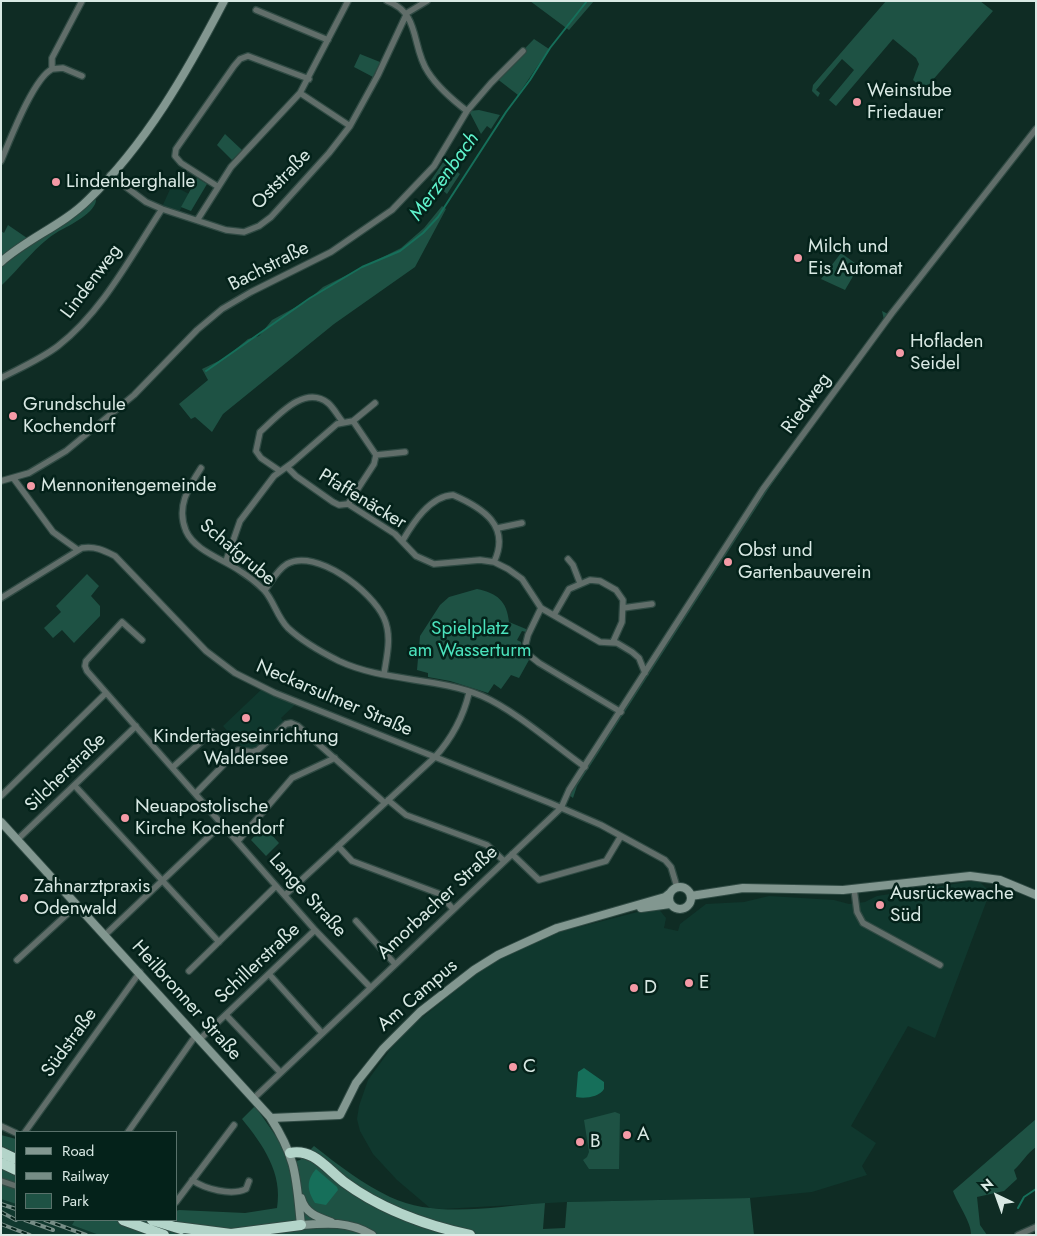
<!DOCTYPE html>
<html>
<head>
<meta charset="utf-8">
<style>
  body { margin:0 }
  #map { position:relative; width:1037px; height:1236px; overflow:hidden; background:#0f2c24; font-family:Jost,sans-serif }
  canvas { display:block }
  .frame { position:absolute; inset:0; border:2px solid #d9e9e4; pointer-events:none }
  .legend { position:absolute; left:15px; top:1131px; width:162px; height:90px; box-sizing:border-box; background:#04221a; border:1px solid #59726b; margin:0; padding:6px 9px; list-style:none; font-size:15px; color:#d9e9e4 }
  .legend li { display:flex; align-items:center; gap:10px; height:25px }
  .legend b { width:25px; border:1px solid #59726b }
  .north { position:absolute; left:972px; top:1171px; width:50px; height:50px; -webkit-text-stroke:4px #04221a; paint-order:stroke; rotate:318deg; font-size:14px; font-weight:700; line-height:20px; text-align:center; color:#d9e9e4 }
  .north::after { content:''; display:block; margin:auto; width:18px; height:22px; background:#d9e9e4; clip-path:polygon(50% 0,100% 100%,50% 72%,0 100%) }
</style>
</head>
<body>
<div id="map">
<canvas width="1037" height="1236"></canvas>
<div class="frame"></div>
<ul class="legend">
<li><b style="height:6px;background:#829790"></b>Road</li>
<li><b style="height:6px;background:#768d86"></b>Railway</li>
<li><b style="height:14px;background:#1e5244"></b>Park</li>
</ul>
<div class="north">N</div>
</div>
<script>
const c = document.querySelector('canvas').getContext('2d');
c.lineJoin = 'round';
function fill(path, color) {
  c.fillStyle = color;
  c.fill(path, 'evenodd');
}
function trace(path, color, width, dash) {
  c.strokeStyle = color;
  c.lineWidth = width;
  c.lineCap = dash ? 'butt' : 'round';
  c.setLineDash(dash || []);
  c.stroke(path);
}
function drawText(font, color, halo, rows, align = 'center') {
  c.font = font + ' Jost,sans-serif';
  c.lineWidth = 5;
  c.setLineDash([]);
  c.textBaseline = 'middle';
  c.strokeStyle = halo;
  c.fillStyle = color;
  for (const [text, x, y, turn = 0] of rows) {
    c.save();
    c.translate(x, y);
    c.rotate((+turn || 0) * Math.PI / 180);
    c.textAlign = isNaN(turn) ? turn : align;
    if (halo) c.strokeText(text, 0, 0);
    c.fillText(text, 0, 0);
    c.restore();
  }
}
fill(new Path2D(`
  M 172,185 L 189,194 L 178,214 L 161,209 Z
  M 264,687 L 298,702 L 281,718 L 284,722 L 250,752 L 245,750 L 223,726 Z
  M 973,881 L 979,881 L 990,892 L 935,1038 L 908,1026 L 851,1126 L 876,1143 L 862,1166 L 867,1175 L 812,1192 L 750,1198 L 567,1202 L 442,1209 L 430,1208 L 397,1180 L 373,1154 L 360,1131 L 357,1119 L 359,1106 L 368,1080 L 389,1051 L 413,1025 L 476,974 L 501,957 L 556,933 L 657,907 L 666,918 L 664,928 L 678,931 L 680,924 L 706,904 L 744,902 L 769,896 L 834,900 L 849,904 L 865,902 L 877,896 Z
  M 1,1199 L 16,1204 L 16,1220 L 75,1220 L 73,1225 L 99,1235 L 1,1235 Z`), '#10382e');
fill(new Path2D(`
  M 530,1 L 594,1 L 569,30 Z
  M 886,1 L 980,1 L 993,11 L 924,90 L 913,80 L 919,64 L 916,58 L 893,39 L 836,106 L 829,100 L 854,70 L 842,59 L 816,90 L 820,93 L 818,97 L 812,91 L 813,85 Z
  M 534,39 L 549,49 L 518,95 L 496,78 Z
  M 360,54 L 380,62 L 373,77 L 354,67 Z
  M 479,110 L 500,115 L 491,129 L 487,126 L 481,134 L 469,111 Z
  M 225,134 L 242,150 L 232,160 L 217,145 Z
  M 444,161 L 460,174 L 447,194 L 431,180 Z
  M 197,178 L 207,184 L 191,211 L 181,207 Z
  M 96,199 C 97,212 69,226 59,231 C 37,244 20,268 1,286 L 2,266 Z
  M 442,206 L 446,209 L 415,267 L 334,324 L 223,414 L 212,432 L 195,417 L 191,419 L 179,404 L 208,380 L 202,369 L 225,358 L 248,339 L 259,336 L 272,320 L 307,301 L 323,287 L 401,248 L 424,228 Z
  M 8,225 L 27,238 L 1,257 L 1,231 L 4,233 Z
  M 841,253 L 859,266 L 845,290 L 821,279 Z
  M 882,311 L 892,316 L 769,488 L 577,786 L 573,798 L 565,792 L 691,596 L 884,320 Z
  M 87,574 L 99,586 L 91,596 L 100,606 L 100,616 L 74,643 L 62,630 L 53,638 L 44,628 L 61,612 L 56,606 Z
  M 477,589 C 497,593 507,601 509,622 L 526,629 L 526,632 L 522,631 L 517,640 L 521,642 L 522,654 L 529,660 L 519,678 L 511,675 L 501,689 L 494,684 L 488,693 L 450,681 L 428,677 L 428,673 L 417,670 L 420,636 L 440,605 L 449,597 Z
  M 260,822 L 279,843 L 266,856 L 251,840 L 258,832 L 254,827 Z
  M 255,1106 L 280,1142 L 289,1163 L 300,1160 L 314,1146 C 338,1165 363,1184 390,1197 C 437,1219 496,1206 545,1203 L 543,1229 L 565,1228 L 567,1202 L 750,1198 L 754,1235 L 99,1235 L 72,1225 L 75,1220 L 176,1220 L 176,1211 L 179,1210 L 245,1213 L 277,1208 C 283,1173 263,1145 242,1119 Z
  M 615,1112 L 620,1114 L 619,1169 L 589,1169 L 583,1160 L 587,1157 L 589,1152 L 584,1120 Z
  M 1036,1119 L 1036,1147 C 1026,1154 1023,1162 1014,1170 L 1017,1179 L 1004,1191 L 977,1197 L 980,1225 L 987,1235 L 971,1235 C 972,1223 957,1203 953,1191 Z
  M 1,1135 L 16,1139 L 16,1204 L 1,1199 Z`), '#1e5244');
fill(new Path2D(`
  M 584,1068 L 604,1082 L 604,1089 C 599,1097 585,1099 576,1097 L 578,1072 Z
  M 316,1169 L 337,1187 L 338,1190 L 326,1205 L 315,1203 C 307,1190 306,1181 316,1169 Z`), '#166f5a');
trace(new Path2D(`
  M 206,371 L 310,298 L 362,267 L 400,251 L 423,233 L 438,217 L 506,112 L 530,80 L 550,48 L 587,1
  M 1018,1208 L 1024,1197 L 1036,1189`), '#166f5a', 2);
const street = new Path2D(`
  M 387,1 C 421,13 411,47 428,72 C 437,86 454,101 467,111
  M 256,10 L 328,40
  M 52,69 L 63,68 L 82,76
  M 300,93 L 350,126
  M 1,161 C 10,140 33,79 52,69 L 52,58 L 82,1
  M 110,175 L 146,202 L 162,209 L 226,230 L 244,232 L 259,226 L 271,217 L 329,153 L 350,126 L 378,75 L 407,13 L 427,1
  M 217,186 L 181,163 L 175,156 L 176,149 L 234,66 L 240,59 L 248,56 L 309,79
  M 198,219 L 231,167 L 300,93 L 348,1
  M 1,378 C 20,368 41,359 58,346 C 103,311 131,256 162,209
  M 376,455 L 405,452
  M 287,467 L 296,476 L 333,502 L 339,505 L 348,504 L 395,534 L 416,556 L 434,564 L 480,560 L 494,562 L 508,569 L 522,579 L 541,608 L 600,642 L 617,643 L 632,652 L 639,658 L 645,673
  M 201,468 C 188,488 176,507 186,531 C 195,551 223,559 240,571 C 248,576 257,583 264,590 C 274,601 277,617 288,628 C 303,642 321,652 339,661 C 384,682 437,677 482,696 C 516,711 554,745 585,767
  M 280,471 L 261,458 L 256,451 L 260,432 C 277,417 304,384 328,403 C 333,407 338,416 342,421
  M 14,479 L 53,532 L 78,550
  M 1,481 L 29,473 L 66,451 L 134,395 L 197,330 L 222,309 L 251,292 L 331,252 L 392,210 L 434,166 L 467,111 L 491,83 L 523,51
  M 348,504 L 374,464 L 376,455 L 353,421
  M 498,528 L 522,523
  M 403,540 C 413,523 430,496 453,495 C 483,508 511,526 494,562
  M 568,559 L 573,565 L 580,583
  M 226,561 L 240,521 L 274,476 L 292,463 L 337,424 L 353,421 L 375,403
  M 265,590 C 271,582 277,570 287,564 C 316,548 372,591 384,618 C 392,636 387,655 384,674
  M 1,598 L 82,548 C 95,546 103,550 115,556 L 206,651 L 235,673 L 275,693 L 550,803 L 601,825 L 665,860 L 671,867 L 677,887
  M 541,608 L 528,635 L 524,651 L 539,663 L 621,712
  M 623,608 L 652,604
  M 554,615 L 569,589 L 590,580 L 600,581 L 616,590 L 623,600 L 622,622 L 613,642
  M 142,640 L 122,622 L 86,661 L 85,666 L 87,671 L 315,930 L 370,987
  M 173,767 L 212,732
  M 75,786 L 219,942
  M 196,793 L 238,750 L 252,752 L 258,750 L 286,724 L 291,723 L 298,726 L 385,803
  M 1,796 L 106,693
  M 388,800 L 406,815 L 487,845 L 504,861
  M 17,840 L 136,726
  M 238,841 L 292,778 L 335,758
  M 338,846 L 352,861 L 440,894 L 453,909
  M 512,854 L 539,880 L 606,861 L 621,836
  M 854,889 L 857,912 L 863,923 L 940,965
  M 285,895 L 435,757 C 452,738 463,718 469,693
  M 356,921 L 395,964
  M 105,935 L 223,823
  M 17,960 L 76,906
  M 189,971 L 276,886
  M 269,974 L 322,1033
  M 226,1015 L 280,1072
  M 200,1039 L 315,930
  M 253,1099 L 561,808 L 569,790 L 763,489 L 892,313 L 1036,129
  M 1,1126 L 16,1133
  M 25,1132 L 140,972
  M 128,1132 L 196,1035
  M 192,1180 C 205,1189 231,1196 246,1189 L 249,1181
  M 1,1181 L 16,1186
  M 176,1202 L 234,1125
  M 1018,1235 L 1036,1227`);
const secondary = new Path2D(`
  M 1,262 C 28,238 63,225 88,200 C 146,144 187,72 224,1
  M 1,822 L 270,1117 C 297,1159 296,1177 301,1225 C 326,1223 349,1221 372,1235
  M669 898a11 11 0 1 1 22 0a11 11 0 1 1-22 0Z
  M 691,896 L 743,888 L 843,890 L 970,876 L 1000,880 L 1036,895
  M 641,908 L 670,904
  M 271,1118 L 340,1115 L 356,1083 L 383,1049 L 420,1012 L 474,970 L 498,955 L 557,928 L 665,897 L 670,893
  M 301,1198 C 305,1213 317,1217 331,1222`);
const highway = new Path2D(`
  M 1,1152 L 16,1159
  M 290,1153 C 313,1148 327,1169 344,1182 C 382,1210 424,1225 470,1235
  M 1,1163 L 16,1170
  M 123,1220 L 164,1235
  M 152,1220 L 181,1229
  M 176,1227 L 231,1234 L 301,1225`);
trace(street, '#2f4a43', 8);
trace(secondary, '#2f4a43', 10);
trace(highway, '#2f4a43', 12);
trace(street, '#616e6a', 5.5);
trace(secondary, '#829790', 8);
trace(highway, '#b3d4c9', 10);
const rail = new Path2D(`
  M 1,1204 L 16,1209
  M 1,1212 L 16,1220
  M 25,1220 L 53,1230
  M 45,1220 L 86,1235
  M 1,1224 L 30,1235`);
trace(rail, '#768d86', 4);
trace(rail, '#04221a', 2, [5.5]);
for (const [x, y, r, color] of [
  [857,102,5,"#f49aa6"],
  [56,182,5,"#f49aa6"],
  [798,258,5,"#f49aa6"],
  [900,353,5,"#f49aa6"],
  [13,416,5,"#f49aa6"],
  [31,486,5,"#f49aa6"],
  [728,562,5,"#f49aa6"],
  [246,718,5,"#f49aa6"],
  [125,818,5,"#f49aa6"],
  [24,898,5,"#f49aa6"],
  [880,905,5,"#f49aa6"],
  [689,983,5,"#f49aa6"],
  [634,988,5,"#f49aa6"],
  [513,1067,5,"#f49aa6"],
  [627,1135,5,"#f49aa6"],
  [580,1142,5,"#f49aa6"]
]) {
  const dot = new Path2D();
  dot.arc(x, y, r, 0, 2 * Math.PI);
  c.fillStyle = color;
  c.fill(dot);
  trace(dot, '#04221a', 2);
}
drawText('19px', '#d9e9e4', '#04221a', [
  ["Weinstube",867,91],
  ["Friedauer",867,113],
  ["Lindenberghalle",66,182],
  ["Milch und",808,247],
  ["Eis Automat",808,269],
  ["Hofladen",910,342],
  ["Seidel",910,364],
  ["Grundschule",23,405],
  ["Kochendorf",23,427],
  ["Mennonitengemeinde",41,486],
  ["Obst und",738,551],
  ["Gartenbauverein",738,573],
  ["Kindertageseinrichtung",246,737,"center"],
  ["Waldersee",246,759,"center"],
  ["Neuapostolische",135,807],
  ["Kirche Kochendorf",135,829],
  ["Zahnarztpraxis",34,887],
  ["Odenwald",34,909],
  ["Ausrückewache",890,894],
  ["Süd",890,916],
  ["E",699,983],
  ["D",644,988],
  ["C",523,1067],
  ["A",637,1135],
  ["B",590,1142]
], 'left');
drawText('19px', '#d9e9e4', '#04221a', [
  ["Oststraße",282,180,-46],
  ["Bachstraße",269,267,-27],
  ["Lindenweg",92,282,-53],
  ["Riedweg",807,404,-54],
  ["Pfaffenäcker",362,500,31],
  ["Schafgrube",237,553,40],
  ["Neckarsulmer Straße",334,699,23],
  ["Silcherstraße",66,773,-44],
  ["Lange Straße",307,896,48],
  ["Amorbacher Straße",438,903,-43],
  ["Schillerstraße",258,964,-43],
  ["Am Campus",418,996,-41],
  ["Heilbronner Straße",186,1001,48],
  ["Südstraße",70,1043,-54]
]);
drawText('19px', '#4be3bd', '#04221a', [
  ["Spielplatz",470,629],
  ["am Wasserturm",470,651]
]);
drawText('italic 20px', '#5ff3cc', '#04221a', [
  ["Merzenbach",445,177,-54]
]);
</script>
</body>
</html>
